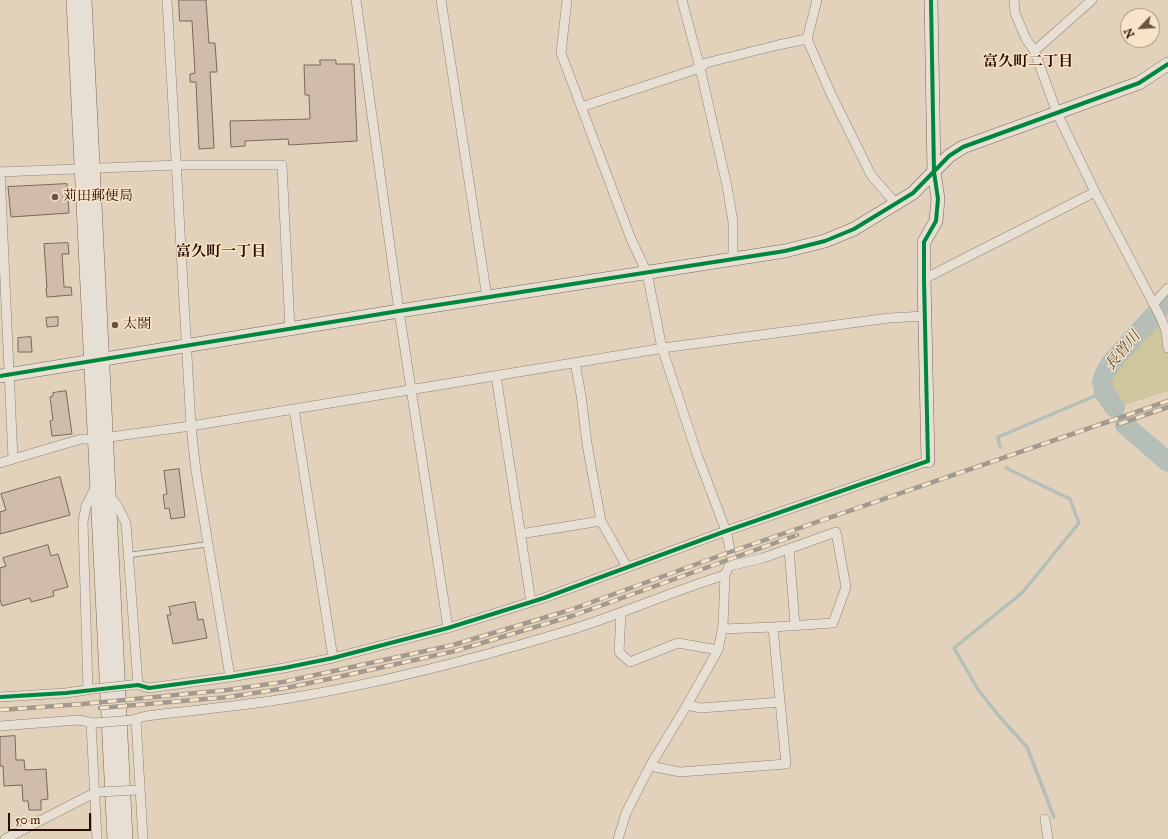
<!DOCTYPE html>
<html>
<head>
<meta charset="utf-8">
<style>
  body { margin:0 }
  #map { position:relative; width:1168px; height:839px; overflow:hidden; background:#e3d2bb; font-family:"IM FELL Great Primer",serif }
  canvas { display:block }
  .north { position:absolute; left:1120px; top:8px; width:40px; height:40px; box-sizing:border-box; background:#f8e4c8; border:1px solid #a68e78; border-radius:50%; rotate:245deg; font-size:11px; font-weight:700; line-height:16px; text-align:center; color:#2a0c00 }
  .north::after { content:''; display:block; margin:auto; width:14px; height:18px; background:#6b5141; clip-path:polygon(50% 0,100% 100%,50% 72%,0 100%) }
  .scale { position:absolute; left:8px; top:813px; width:83px; height:18px; box-sizing:border-box; border:2px solid #2a0c00; border-top:0; padding-left:5px; font-size:12px; line-height:14px; white-space:nowrap; color:#2a0c00; -webkit-text-stroke:3px #f8e4c8; paint-order:stroke }
</style>
</head>
<body>
<div id="map">
<canvas width="1168" height="839"></canvas>
<div class="north">N</div>
<div class="scale">50 m</div>
</div>
<script>
const c = document.querySelector('canvas').getContext('2d');
c.lineJoin = 'round';
function fill(path, color) {
  c.fillStyle = color;
  c.fill(path, 'evenodd');
}
function trace(path, color, width, dash) {
  c.strokeStyle = color;
  c.lineWidth = width;
  c.lineCap = dash ? 'butt' : 'round';
  c.setLineDash(dash || []);
  c.stroke(path);
}
function drawText(font, color, halo, rows, align = 'center') {
  c.font = font + ' "IM FELL Great Primer","Noto Serif JP",serif';
  c.lineWidth = 3;
  c.setLineDash([]);
  c.textBaseline = 'middle';
  c.strokeStyle = halo;
  c.fillStyle = color;
  for (const [text, x, y, turn = 0] of rows) {
    c.save();
    c.translate(x, y);
    c.rotate((+turn || 0) * Math.PI / 180);
    c.textAlign = isNaN(turn) ? turn : align;
    if (halo) c.strokeText(text, 0, 0);
    c.fillText(text, 0, 0);
    c.restore();
  }
}
fill(new Path2D(`
  M 1157,311 L 1168,348 L 1168,391 L 1115,408 C 1109,400 1103,394 1102,384 C 1102,366 1145,325 1157,311 Z`), '#d0c69d');
trace(new Path2D(`
  M 1000,447 L 998,437 L 1104,392
  M 1006,468 L 1070,499 L 1079,523 L 1022,593 L 954,648 L 977,688 L 998,715 L 1027,747 L 1054,817`), '#b5beb7', 3.5);
trace(new Path2D(`
  M 1115,408 L 1104,392 L 1102,382 L 1104,375 L 1111,363 L 1168,300
  M 1125,425 L 1168,462`), '#b5beb7', 20);
const building = new Path2D(`
  M 179,0 L 206,0 L 209,43 L 215,43 L 217,72 L 210,72 L 214,148 L 199,149 L 196,82 L 190,82 L 190,74 L 195,73 L 192,21 L 180,21 Z
  M 320,60 L 336,60 L 336,64 L 354,64 L 357,141 L 289,145 L 288,139 L 245,141 L 245,146 L 231,147 L 230,121 L 310,119 L 309,95 L 305,95 L 304,65 L 320,65 Z
  M 67,184 L 69,213 L 11,217 L 8,187 Z
  M 68,243 L 69,254 L 62,254 L 64,287 L 71,287 L 72,295 L 47,297 L 46,288 L 47,288 L 44,244 Z
  M 58,317 L 58,326 L 47,327 L 46,318 Z
  M 31,337 L 32,352 L 18,352 L 18,338 Z
  M 66,391 L 72,434 L 52,436 L 50,421 L 53,420 L 50,397 L 53,396 L 53,393 Z
  M 179,469 L 185,517 L 171,519 L 169,508 L 165,509 L 163,495 L 167,494 L 164,471 Z
  M 60,477 L 70,515 L 0,534 L 0,512 L 6,510 L 1,494 Z
  M 48,545 L 51,556 L 58,554 L 68,587 L 53,591 L 54,596 L 31,602 L 30,598 L 2,606 L 0,599 L 0,568 L 6,566 L 3,558 Z
  M 195,602 L 198,620 L 203,619 L 207,638 L 173,644 L 167,615 L 171,615 L 169,607 Z
  M 15,736 L 16,760 L 24,760 L 25,770 L 46,769 L 48,799 L 41,800 L 41,810 L 29,810 L 28,801 L 23,801 L 22,785 L 4,786 L 3,766 L 0,766 L 0,737 Z`);
fill(building, '#d1bcac');
trace(building, '#76685c', 1);
const lane = new Path2D(`
  M 129,555 L 209,544`);
const street = new Path2D(`
  M 167,0 L 191,426 L 196,471 L 230,677
  M 356,0 L 399,311 L 448,628
  M 441,0 L 487,297
  M 567,0 L 561,53 L 631,239 L 647,273 L 662,348 L 698,457 L 726,531 L 732,559 L 725,575 L 723,626 L 718,650 L 687,705 L 650,766 L 626,813 L 618,839
  M 682,0 L 700,68 L 727,186 L 733,222 L 733,259
  M 817,0 L 807,39 L 831,94 L 871,175 L 896,204
  M 1014,0 L 1015,13 L 1026,39 L 1034,50 L 1057,113 L 1095,192 L 1161,318 L 1166,331 L 1168,348
  M 1034,50 L 1039,47 L 1092,0
  M 581,107 L 700,68 L 706,63 L 778,45 L 807,39
  M 0,171 L 13,459
  M 0,172 L 177,165 L 282,165 L 290,329
  M 924,279 L 1095,192
  M 1154,303 L 1168,288
  M 575,363 L 581,395 L 587,444 L 601,521 L 627,567
  M 496,376 L 531,602
  M 294,409 L 333,658
  M 0,463 L 81,439 L 95,439 L 191,426 L 670,347 L 889,318 L 925,316
  M 110,497 L 117,505 L 126,523 L 138,685
  M 520,534 L 601,521
  M 789,549 L 795,625
  M 729,566 L 763,558 L 836,532 L 846,587 L 833,623 L 773,627
  M 621,613 L 619,652 L 630,662 L 678,643 L 718,650
  M 131,685 L 138,685 L 149,688 L 230,677 L 284,668 L 333,658 L 448,628 L 544,598 L 726,531 L 928,461
  M 88,690 L 83,522 L 86,506 L 96,486
  M 0,697 L 66,693 L 93,689
  M 687,705 L 701,708 L 780,702
  M 136,719 L 143,839
  M 132,720 L 146,716 C 193,710 242,706 290,698 C 381,683 471,660 560,633 C 616,617 669,592 725,575
  M 91,723 L 97,839
  M 0,726 L 78,720 L 95,723
  M 650,766 L 680,772 L 786,764 L 773,627 L 723,629
  M 1045,819 L 1048,839
  M 5,839 L 94,793 L 98,792`);
const secondary = new Path2D(`
  M 73,0 L 114,839
  M 85,0 L 126,839
  M 0,376 L 399,311 L 785,251 L 825,241 L 854,229 L 913,193 L 949,156 L 963,147 L 1139,83 L 1168,64
  M 928,461 L 924,279 L 924,242 L 936,221 L 938,199 L 934,172 L 931,0`);
trace(lane, '#908274', 6);
trace(street, '#908274', 10);
trace(secondary, '#76685c', 14);
trace(lane, '#e7dfd4', 4.5);
trace(street, '#e7dfd4', 9);
trace(secondary, '#e7dfd4', 13);
const rail = new Path2D(`
  M 1119,424 L 1168,407
  M 100,708 L 229,697 L 286,688 L 338,677 L 455,651 L 572,616 L 797,535
  M 0,710 L 83,704 L 227,690 L 283,682 L 453,645 L 570,610 L 730,552 L 1168,401`);
trace(rail, '#a2998f', 4.5);
trace(rail, '#f8e4c8', 3, [9]);
const streetBridge = new Path2D(`
  M 93,689 L 131,685
  M 95,723 L 132,720
  M 100,792 L 136,790`);
trace(streetBridge, '#908274', 10, []);
trace(streetBridge, '#e7dfd4', 9);
trace(new Path2D(`
  M 0,376 L 399,311 L 785,251 L 825,241 L 854,229 L 913,193 L 949,156 L 963,147 L 1139,83 L 1168,64
  M 0,697 L 66,693 L 138,685 L 149,688 L 230,677 L 284,668 L 333,658 L 448,628 L 544,598 L 726,531 L 928,461 L 924,279 L 924,242 L 936,221 L 938,199 L 934,172 L 931,0`), '#00873e', 4);
for (const [x, y, r, color] of [
  [55,197,4,"#6b5141"],
  [115,325,4,"#6b5141"]
]) {
  const dot = new Path2D();
  dot.arc(x, y, r, 0, 2 * Math.PI);
  c.fillStyle = color;
  c.fill(dot);
  trace(dot, '#f8e4c8', 1.5);
}
drawText('14px', '#2a0c00', '#f8e4c8', [
  ["苅田郵便局",63,197],
  ["太閤",123,325]
], 'left');
drawText('bold 15px', '#2a0c00', '#f8e4c8', [
  ["富久町二丁目",1028,62],
  ["富久町一丁目",221,252]
]);
drawText('italic 15px', '#54483f', '#f8e4c8', [
  ["長曽川",1123,351,-50]
]);
</script>
</body>
</html>
